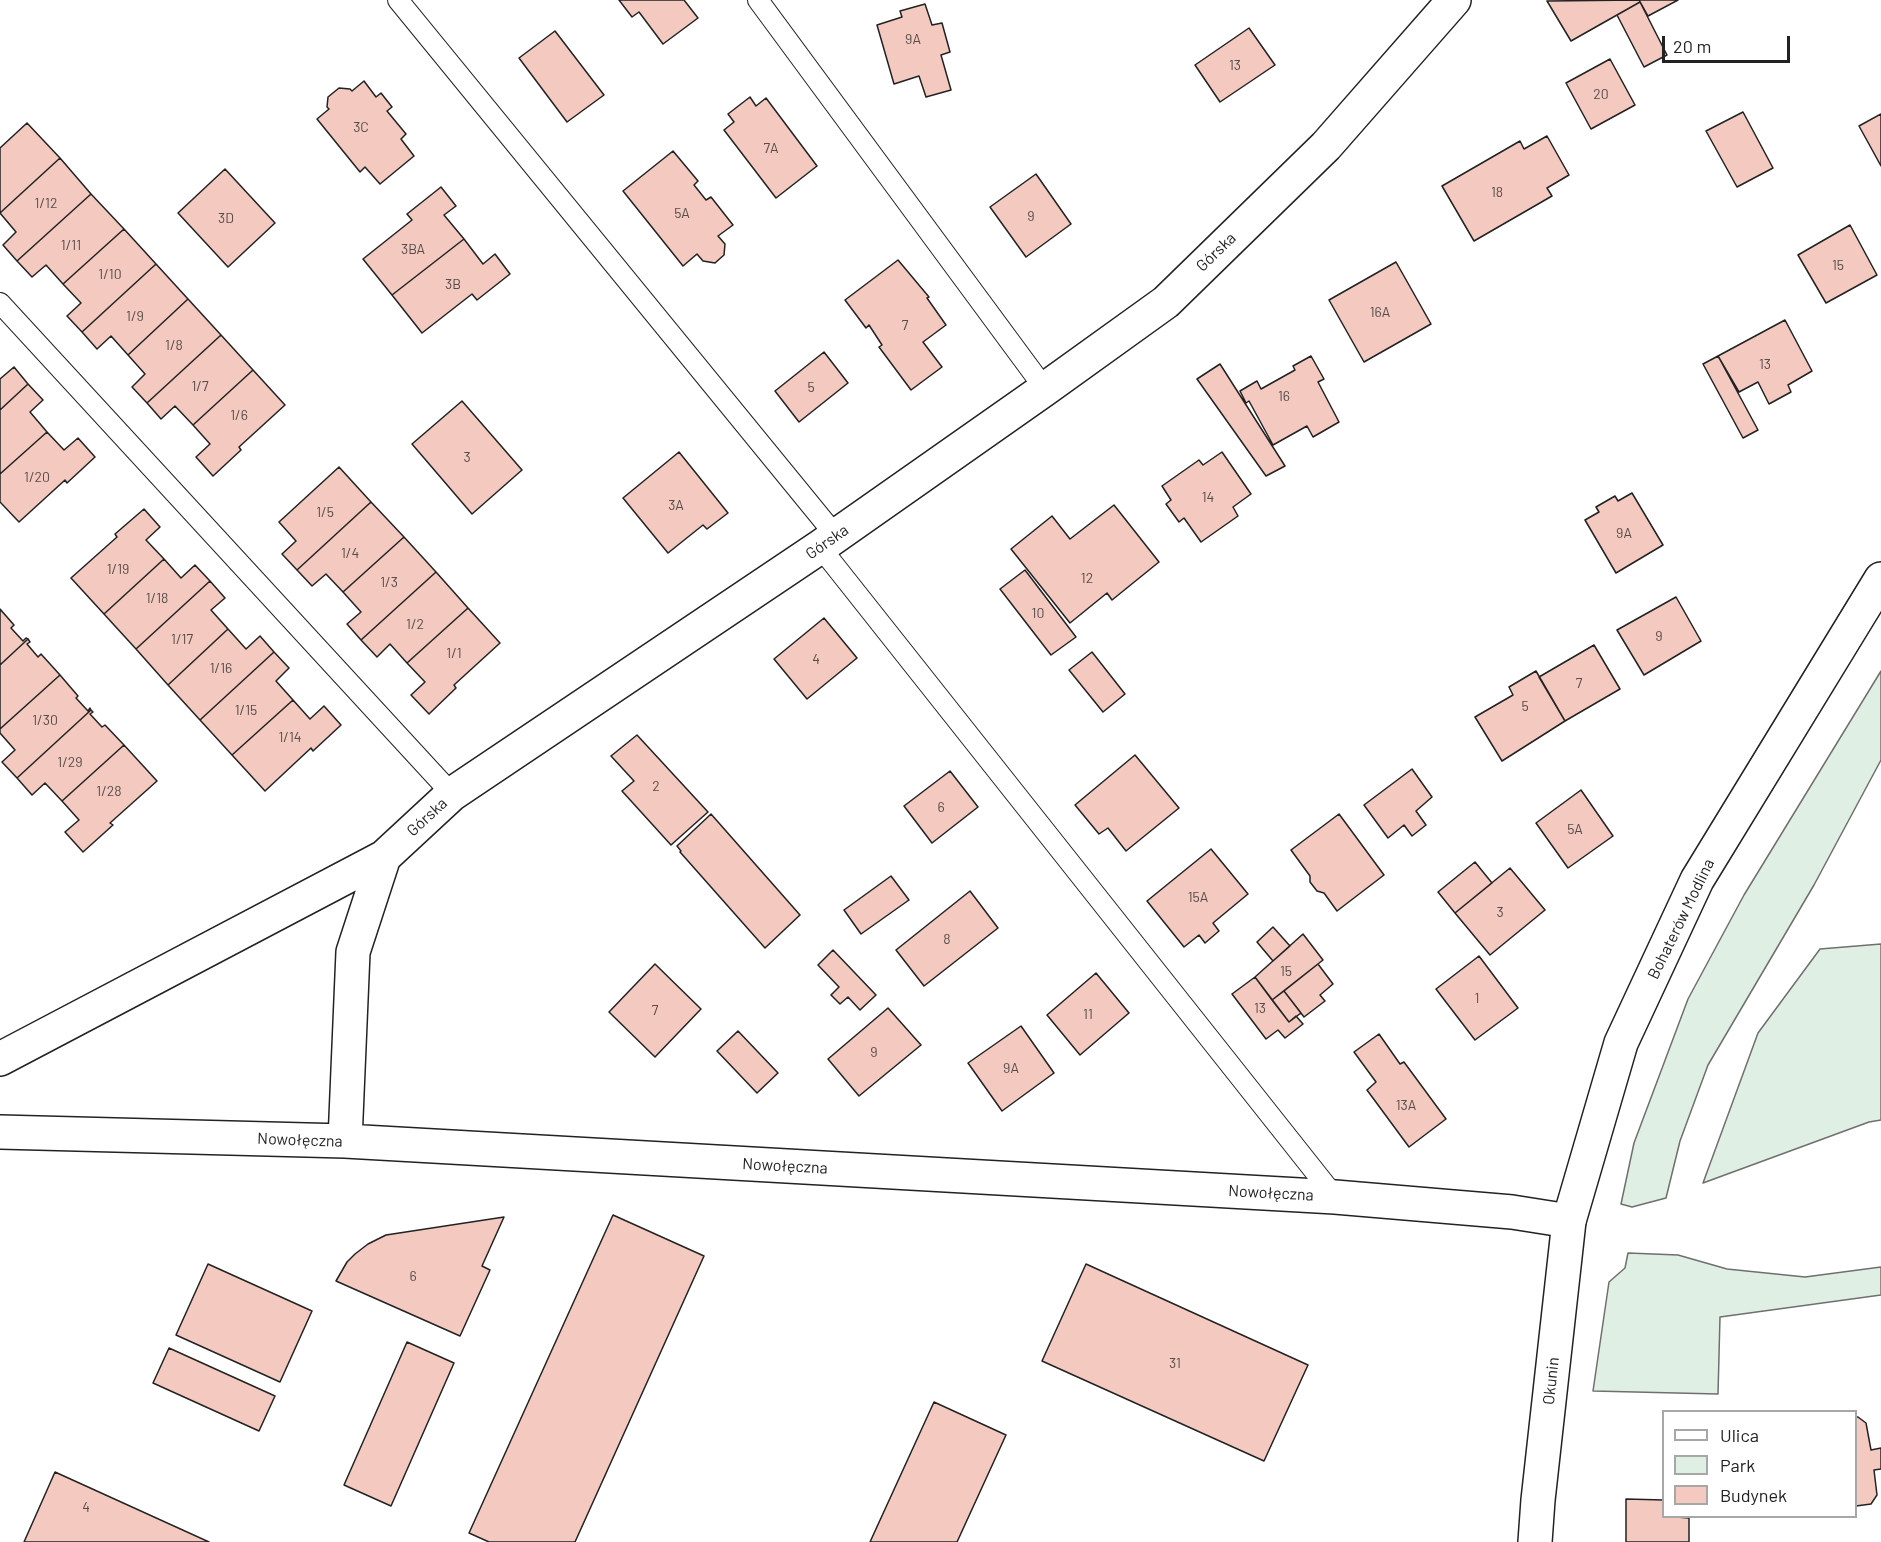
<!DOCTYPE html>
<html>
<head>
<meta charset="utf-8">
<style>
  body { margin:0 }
  #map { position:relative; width:1881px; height:1542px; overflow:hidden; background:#fff; font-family:Barlow,sans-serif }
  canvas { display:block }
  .legend { position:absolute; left:1662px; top:1410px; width:195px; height:108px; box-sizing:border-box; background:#fff; border:2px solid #a7a7a7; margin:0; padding:8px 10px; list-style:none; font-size:18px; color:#222 }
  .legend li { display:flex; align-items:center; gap:12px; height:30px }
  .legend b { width:30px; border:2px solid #a7a7a7 }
  .scale { position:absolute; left:1662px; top:36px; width:128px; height:27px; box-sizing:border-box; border:3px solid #222; border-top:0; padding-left:8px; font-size:18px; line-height:21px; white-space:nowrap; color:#222; -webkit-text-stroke:4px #fff; paint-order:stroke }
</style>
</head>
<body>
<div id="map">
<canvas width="1881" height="1542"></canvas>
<ul class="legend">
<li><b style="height:8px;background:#fff"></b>Ulica</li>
<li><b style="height:16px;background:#e0efe3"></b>Park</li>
<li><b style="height:16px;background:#f3c9c0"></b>Budynek</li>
</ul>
<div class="scale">20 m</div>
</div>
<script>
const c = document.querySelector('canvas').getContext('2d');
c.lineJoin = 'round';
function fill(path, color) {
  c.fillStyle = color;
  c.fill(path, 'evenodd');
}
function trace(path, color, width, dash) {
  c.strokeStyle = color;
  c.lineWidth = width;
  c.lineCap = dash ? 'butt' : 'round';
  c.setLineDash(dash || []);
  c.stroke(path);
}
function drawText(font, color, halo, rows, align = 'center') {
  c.font = font + ' Barlow,sans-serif';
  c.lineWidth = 4.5;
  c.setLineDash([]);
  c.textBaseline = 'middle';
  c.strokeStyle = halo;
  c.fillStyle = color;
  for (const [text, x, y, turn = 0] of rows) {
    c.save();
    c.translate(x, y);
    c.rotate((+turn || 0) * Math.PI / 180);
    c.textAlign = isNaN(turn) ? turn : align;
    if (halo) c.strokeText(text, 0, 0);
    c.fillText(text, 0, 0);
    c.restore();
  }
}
const green = new Path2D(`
  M 1881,671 L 1881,760 L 1814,885 L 1708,1065 L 1680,1141 L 1666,1198 L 1632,1207 L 1621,1204 L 1634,1143 L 1688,999 L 1744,895 Z
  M 1881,944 L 1881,1120 L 1869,1122 L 1703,1183 L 1758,1033 L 1820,949 Z
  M 1628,1253 L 1678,1255 L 1727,1269 L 1805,1277 L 1881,1267 L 1881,1295 L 1720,1317 L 1718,1394 L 1593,1391 L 1609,1282 L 1625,1268 Z`);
fill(green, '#e0efe3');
trace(green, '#6f6f6f', 1.5);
const building = new Path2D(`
  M 619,0 L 684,0 L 698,18 L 663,44 L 639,12 L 632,17 Z
  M 1639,0 L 1640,2 L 1571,41 L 1547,1 Z
  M 1639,0 L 1678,0 L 1648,16 Z
  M 1640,2 L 1667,55 L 1644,67 L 1617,15 Z
  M 925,4 L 932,25 L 942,23 L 950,52 L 941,55 L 951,90 L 926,97 L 919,76 L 894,84 L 877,25 L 902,17 L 900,11 Z
  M 1249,28 L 1275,65 L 1220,102 L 1195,65 Z
  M 555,31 L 604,95 L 567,122 L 519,58 Z
  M 1610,59 L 1635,105 L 1591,129 L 1566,83 Z
  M 364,81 L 376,97 L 381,93 L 392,107 L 387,111 L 406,134 L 401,139 L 414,156 L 380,184 L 365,167 L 360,172 L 317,119 L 329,109 L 327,107 L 328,97 L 339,88 L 350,89 L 352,91 Z
  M 750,97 L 756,106 L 766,98 L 817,166 L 776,198 L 724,130 L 734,122 L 728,114 Z
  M 1743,112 L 1773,168 L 1737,187 L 1706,131 Z
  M 1881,114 L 1881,166 L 1859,126 Z
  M 27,123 L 60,158 L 0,213 L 0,148 Z
  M 1547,136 L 1569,175 L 1547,188 L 1552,196 L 1474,241 L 1442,186 L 1520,141 L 1524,149 Z
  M 673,151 L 698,181 L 694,185 L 706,200 L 711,197 L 733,225 L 718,236 L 725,244 L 724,255 L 715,263 L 703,261 L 697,254 L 683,266 L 623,191 Z
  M 60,158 L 91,194 L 17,261 L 3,245 L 16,232 L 0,213 Z
  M 225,169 L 275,223 L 228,267 L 178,213 Z
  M 1036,174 L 1071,224 L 1026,257 L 990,207 Z
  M 441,187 L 456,206 L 444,215 L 464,239 L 392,295 L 363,259 L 412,220 L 407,214 Z
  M 91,194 L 124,229 L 63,284 L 46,265 L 32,277 L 17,261 Z
  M 1850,225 L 1877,275 L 1826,303 L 1798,255 Z
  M 124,229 L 156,264 L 82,332 L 67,316 L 81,303 L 63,284 Z
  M 464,239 L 483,264 L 495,254 L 510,274 L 477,300 L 472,294 L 422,333 L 392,295 Z
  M 898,260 L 929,297 L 927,298 L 946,325 L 923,342 L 942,367 L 911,390 L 879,347 L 882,345 L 869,325 L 866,328 L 845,300 Z
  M 1396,262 L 1431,324 L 1364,362 L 1329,300 Z
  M 156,264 L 188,299 L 128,355 L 111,336 L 97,349 L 82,332 Z
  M 188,299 L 221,335 L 147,403 L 132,387 L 145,374 L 128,355 Z
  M 1785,320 L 1812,371 L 1788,385 L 1791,392 L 1769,404 L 1758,382 L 1739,392 L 1718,356 Z
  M 221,335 L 253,370 L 193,425 L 175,406 L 161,419 L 147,403 Z
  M 824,352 L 848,383 L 799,422 L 775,391 Z
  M 1311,356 L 1324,379 L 1318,382 L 1339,422 L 1313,437 L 1307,426 L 1273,445 L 1249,401 L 1246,403 L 1240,391 L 1257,381 L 1261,389 L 1295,370 L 1293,366 Z
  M 1718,356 L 1758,430 L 1743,438 L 1703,364 Z
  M 1220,364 L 1285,466 L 1266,476 L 1197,379 Z
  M 14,367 L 28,384 L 0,410 L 0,379 Z
  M 253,370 L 285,405 L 239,447 L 241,450 L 213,476 L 196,457 L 210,444 L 193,425 Z
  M 28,384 L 43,400 L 30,412 L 47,432 L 0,474 L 0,410 Z
  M 462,401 L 522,470 L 472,514 L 412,444 Z
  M 47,432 L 64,450 L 78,438 L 95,457 L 67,483 L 65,480 L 19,522 L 0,502 L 0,474 Z
  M 679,452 L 728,513 L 707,529 L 703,525 L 668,553 L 623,498 Z
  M 1222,452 L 1251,494 L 1233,507 L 1238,516 L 1201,542 L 1184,518 L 1179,522 L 1166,504 L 1171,500 L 1162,486 L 1199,460 L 1203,465 Z
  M 339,467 L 371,502 L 297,570 L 282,554 L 296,541 L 279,522 Z
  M 1632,493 L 1663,545 L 1616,573 L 1585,520 L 1599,512 L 1596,507 L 1615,496 L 1618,501 Z
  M 371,502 L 404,537 L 343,592 L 326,574 L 312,586 L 297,570 Z
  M 1114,505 L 1159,562 L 1112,600 L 1107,593 L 1070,623 L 1011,549 L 1052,516 L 1070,539 Z
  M 144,509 L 160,527 L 146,540 L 164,559 L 104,614 L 71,578 L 117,537 L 115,534 Z
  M 404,537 L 436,572 L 361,640 L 347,624 L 361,612 L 343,592 Z
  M 164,559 L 181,578 L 195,565 L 210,581 L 136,649 L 104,614 Z
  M 1025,570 L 1076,637 L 1051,655 L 1000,589 Z
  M 436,572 L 468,608 L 407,663 L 390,644 L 377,657 L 361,640 Z
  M 210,581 L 225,598 L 211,610 L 228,629 L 168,685 L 136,649 Z
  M 1676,597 L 1701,641 L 1644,675 L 1617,630 Z
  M 468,608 L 500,643 L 454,685 L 456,688 L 429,714 L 411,695 L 425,682 L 407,663 Z
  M 0,609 L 14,625 L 11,628 L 23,641 L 26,638 L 28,639 L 0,665 Z
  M 824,618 L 857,658 L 807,699 L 774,659 Z
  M 228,629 L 246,649 L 260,636 L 274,652 L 200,720 L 168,685 Z
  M 28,639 L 30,642 L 27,644 L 38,657 L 41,654 L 60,675 L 0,729 L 0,665 Z
  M 1594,645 L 1620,689 L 1565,721 L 1539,677 Z
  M 274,652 L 289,668 L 276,681 L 293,700 L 232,755 L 200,720 Z
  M 1092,652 L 1125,694 L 1103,712 L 1069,670 Z
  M 1536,671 L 1565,721 L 1502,761 L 1475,717 L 1513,695 L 1509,687 Z
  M 60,675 L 78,696 L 76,698 L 88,711 L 90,708 L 91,710 L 17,778 L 2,762 L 15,750 L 0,733 L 0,729 Z
  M 293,700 L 310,719 L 324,706 L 341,725 L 313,751 L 311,748 L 265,791 L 232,755 Z
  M 91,710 L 93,712 L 90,714 L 102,727 L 105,725 L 124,745 L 62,801 L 45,783 L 32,795 L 17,778 Z
  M 637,735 L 708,812 L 671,845 L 622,791 L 634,781 L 611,756 Z
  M 124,745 L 157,781 L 110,823 L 113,825 L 83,852 L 65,832 L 79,820 L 62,801 Z
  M 1135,755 L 1179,808 L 1126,851 L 1108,828 L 1099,834 L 1075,805 Z
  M 1412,769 L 1432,797 L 1416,811 L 1426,825 L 1412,836 L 1404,825 L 1388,838 L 1364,805 Z
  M 950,771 L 978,807 L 932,843 L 904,806 Z
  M 1581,790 L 1613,836 L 1568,868 L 1536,823 Z
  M 711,814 L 800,915 L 765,948 L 680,852 L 681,851 L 677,846 Z
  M 1339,814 L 1384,875 L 1337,911 L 1324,893 L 1317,891 L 1310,882 L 1310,876 L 1291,850 Z
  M 1211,849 L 1248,894 L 1213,923 L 1219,931 L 1205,943 L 1199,935 L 1184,947 L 1147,901 Z
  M 1475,862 L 1492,883 L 1455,913 L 1438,892 Z
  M 1510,868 L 1545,910 L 1490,955 L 1455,913 Z
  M 891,876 L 909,900 L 861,934 L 844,910 Z
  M 970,891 L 998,928 L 924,986 L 896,950 Z
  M 1273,927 L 1290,946 L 1273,961 L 1257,942 Z
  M 1303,934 L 1323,960 L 1272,1000 L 1255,977 Z
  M 833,950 L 876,995 L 860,1010 L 848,997 L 840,1004 L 831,995 L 839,987 L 818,965 Z
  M 1479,956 L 1518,1008 L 1475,1040 L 1436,989 Z
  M 655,964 L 701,1009 L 655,1057 L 609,1012 Z
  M 1318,964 L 1333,984 L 1320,995 L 1325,1001 L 1304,1017 L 1284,991 Z
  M 1096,973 L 1129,1013 L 1080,1055 L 1047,1015 Z
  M 1255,977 L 1289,1022 L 1296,1016 L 1303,1024 L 1285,1038 L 1278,1030 L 1266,1039 L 1232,994 Z
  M 1284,991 L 1301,1013 L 1289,1022 L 1272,1000 Z
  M 888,1008 L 921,1045 L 859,1096 L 828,1059 Z
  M 1021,1026 L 1054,1073 L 1002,1111 L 968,1063 Z
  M 738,1031 L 778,1073 L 757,1093 L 717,1051 Z
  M 1379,1034 L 1400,1064 L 1404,1062 L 1446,1119 L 1409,1147 L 1367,1090 L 1376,1082 L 1354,1052 Z
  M 613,1215 L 704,1256 L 575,1542 L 489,1542 L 469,1533 Z
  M 504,1217 L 482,1266 L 490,1270 L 460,1336 L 336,1281 L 347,1262 L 355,1254 L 368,1244 L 386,1235 Z
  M 208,1264 L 312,1311 L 280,1382 L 176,1335 Z
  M 1086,1264 L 1308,1365 L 1264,1461 L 1042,1361 Z
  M 407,1342 L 454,1363 L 391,1506 L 344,1485 Z
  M 169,1348 L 275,1396 L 259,1431 L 153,1383 Z
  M 934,1402 L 1006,1435 L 957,1542 L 870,1542 Z
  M 1856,1417 L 1858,1417 L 1866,1423 L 1871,1450 L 1881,1448 L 1881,1469 L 1874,1470 L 1877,1495 L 1871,1504 L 1856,1506 Z
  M 55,1472 L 209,1542 L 24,1542 Z
  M 1626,1499 L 1664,1500 L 1664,1516 L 1689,1518 L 1689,1542 L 1626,1542 Z`);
fill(building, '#f3c9c0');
trace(building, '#222', 1.5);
const lane = new Path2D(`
  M 398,0 L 836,536
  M 758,0 L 1045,389
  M 0,303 L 452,794
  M 820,547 L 1335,1197`);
const street = new Path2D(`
  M 0,1059 L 384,857
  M 0,1132 L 345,1141 L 1335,1197 L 1512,1212 L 1569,1221
  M 345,1141 L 353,952 L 384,857 L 452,794 L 820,547 L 1045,389 L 1166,302 L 1326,146 L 1454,0`);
const secondary = new Path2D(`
  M 1535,1542 L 1538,1500 L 1569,1221 L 1621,1043 L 1697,880 L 1881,579`);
trace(lane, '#222', 22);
trace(street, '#222', 36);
trace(secondary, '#222', 36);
trace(lane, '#fff', 20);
trace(street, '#fff', 33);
trace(secondary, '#fff', 33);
drawText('14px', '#564c4a', null, [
  ["9A",913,39],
  ["13",1235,65],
  ["20",1601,94],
  ["3C",361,127],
  ["7A",771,148],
  ["18",1497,192],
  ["1/12",46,203],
  ["5A",682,213],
  ["9",1031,216],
  ["3D",226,218],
  ["1/11",71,245],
  ["3BA",413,249],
  ["15",1838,265],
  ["1/10",110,274],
  ["3B",453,284],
  ["16A",1380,312],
  ["1/9",135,316],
  ["7",905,325],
  ["1/8",174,345],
  ["13",1765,364],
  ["1/7",200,386],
  ["5",811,387],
  ["16",1284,396],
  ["1/6",239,415],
  ["3",467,457],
  ["1/20",37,477],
  ["14",1208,497],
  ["3A",676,505],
  ["1/5",325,512],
  ["9A",1624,533],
  ["1/4",350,553],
  ["1/19",118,569],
  ["12",1087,578],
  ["1/3",389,582],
  ["1/18",157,598],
  ["10",1038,613],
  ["1/2",415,624],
  ["9",1659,636],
  ["1/17",182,639],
  ["1/1",454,653],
  ["4",816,659],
  ["1/16",221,668],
  ["7",1579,683],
  ["5",1525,706],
  ["1/15",246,710],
  ["1/30",45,720],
  ["1/14",290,737],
  ["1/29",70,762],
  ["2",656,786],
  ["1/28",109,791],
  ["6",941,807],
  ["5A",1575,829],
  ["15A",1198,897],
  ["3",1500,912],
  ["8",947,939],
  ["15",1286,971],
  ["1",1477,998],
  ["13",1260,1008],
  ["7",655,1010],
  ["11",1088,1014],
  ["9",874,1052],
  ["9A",1011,1068],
  ["13A",1406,1105],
  ["6",413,1276],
  ["31",1175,1363],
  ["4",86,1507]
]);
drawText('16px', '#222', '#fff', [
  ["Górska",1216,252,-44],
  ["Górska",827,542,-35],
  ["Górska",427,817,-43],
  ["Bohaterów Modlina",1681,919,-64],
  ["Nowołęczna",300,1140,2],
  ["Nowołęczna",785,1166,3],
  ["Nowołęczna",1271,1193,3],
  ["Okunin",1551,1381,-84]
]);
</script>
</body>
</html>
